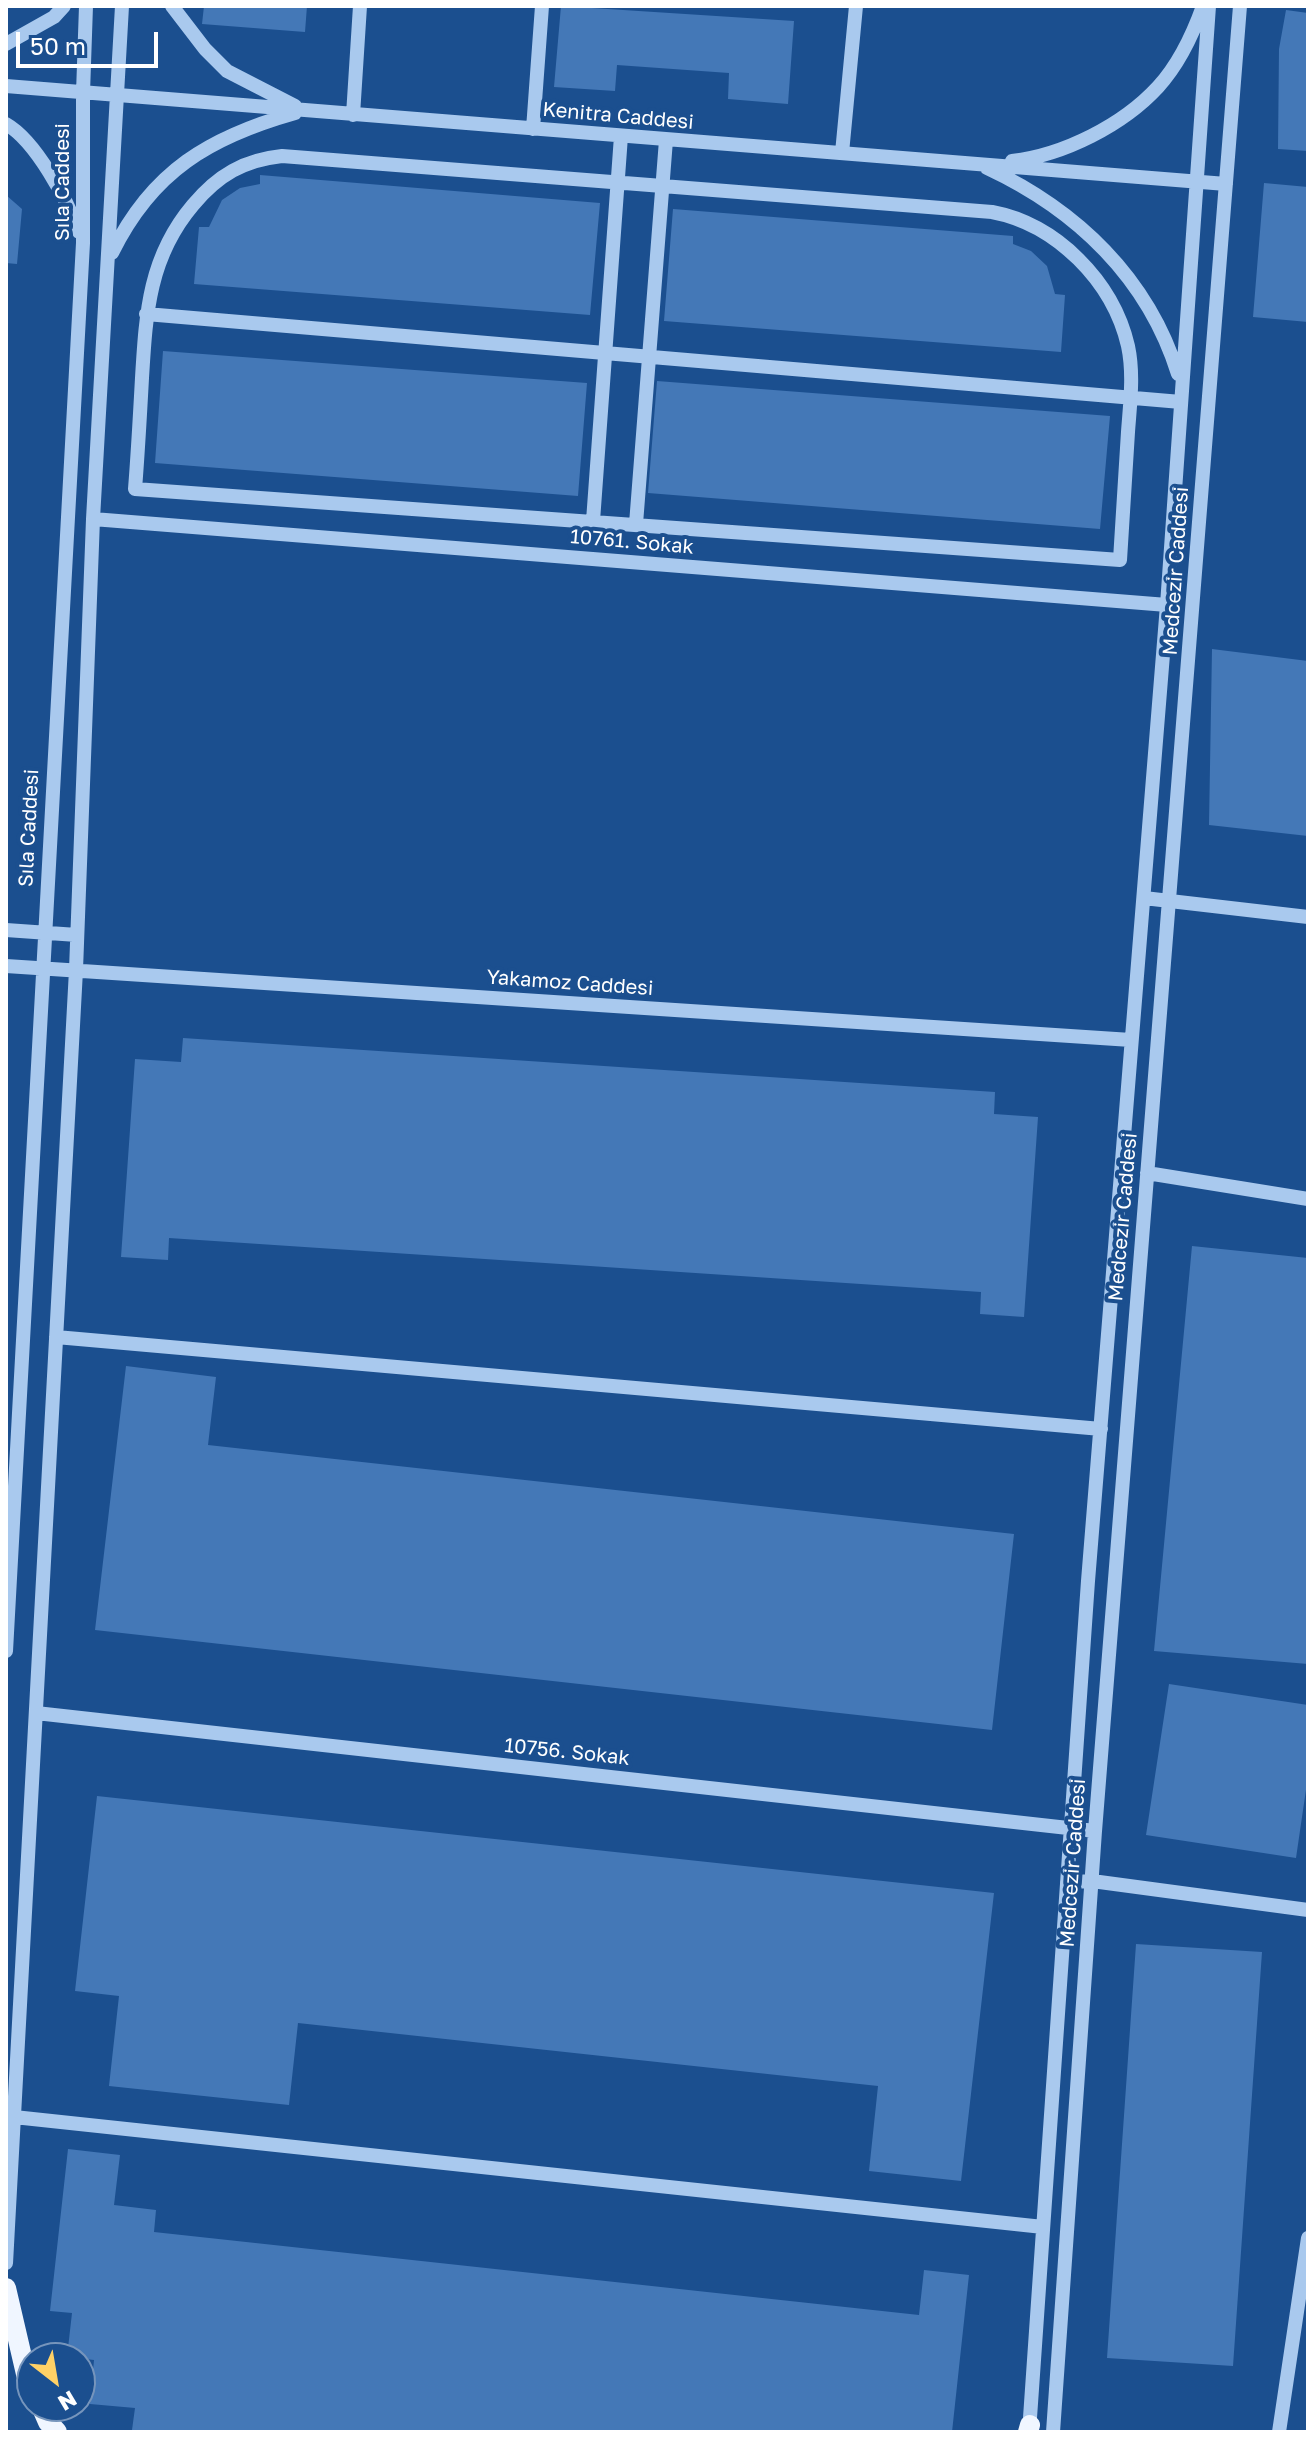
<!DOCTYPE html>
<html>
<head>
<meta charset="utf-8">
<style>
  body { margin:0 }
  #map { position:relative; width:1314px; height:2438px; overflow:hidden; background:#1b4f8f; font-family:"Golos Text",sans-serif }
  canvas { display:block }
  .frame { position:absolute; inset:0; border:8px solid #fff; pointer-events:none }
  .north { position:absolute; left:16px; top:2342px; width:80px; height:80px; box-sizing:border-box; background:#1b4f8f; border:2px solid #7695bc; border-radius:50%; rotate:149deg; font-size:22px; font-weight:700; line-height:32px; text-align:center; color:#fff }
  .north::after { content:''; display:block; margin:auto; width:28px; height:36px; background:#ffd166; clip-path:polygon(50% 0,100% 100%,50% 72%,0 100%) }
  .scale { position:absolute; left:16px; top:32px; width:142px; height:36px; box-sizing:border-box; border:4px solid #fff; border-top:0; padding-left:10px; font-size:24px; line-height:28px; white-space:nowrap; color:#fff; -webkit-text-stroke:6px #1b4f8f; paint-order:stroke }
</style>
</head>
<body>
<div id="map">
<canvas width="1314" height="2438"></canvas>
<div class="frame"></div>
<div class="north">N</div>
<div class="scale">50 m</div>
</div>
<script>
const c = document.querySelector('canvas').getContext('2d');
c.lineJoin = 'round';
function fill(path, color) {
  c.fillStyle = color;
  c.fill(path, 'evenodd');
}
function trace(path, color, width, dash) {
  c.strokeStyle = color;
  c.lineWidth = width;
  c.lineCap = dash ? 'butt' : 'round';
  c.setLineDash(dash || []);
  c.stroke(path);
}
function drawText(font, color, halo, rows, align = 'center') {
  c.font = font + ' "Golos Text",sans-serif';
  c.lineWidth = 8;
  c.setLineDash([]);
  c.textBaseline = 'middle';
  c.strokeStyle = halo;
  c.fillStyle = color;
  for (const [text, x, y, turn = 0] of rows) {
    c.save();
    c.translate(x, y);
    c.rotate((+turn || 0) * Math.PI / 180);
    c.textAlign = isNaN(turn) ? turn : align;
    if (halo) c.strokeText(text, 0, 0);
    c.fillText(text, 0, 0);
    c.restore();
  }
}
fill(new Path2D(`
  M 204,6 L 307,6 L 305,32 L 202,24 Z
  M 561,6 L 794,21 L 788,104 L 728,99 L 729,73 L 617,65 L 615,91 L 554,87 Z
  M 1286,10 L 1308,13 L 1308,151 L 1278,149 L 1279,49 Z
  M 260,175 L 600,203 L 590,315 L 194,284 L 199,227 L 209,227 L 222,200 L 240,188 L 260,184 Z
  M 1264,183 L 1308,187 L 1308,322 L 1253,317 Z
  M 6,195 L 22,209 L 17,264 L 6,263 Z
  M 673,209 L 1013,236 L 1013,244 L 1031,251 L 1047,266 L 1055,294 L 1065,295 L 1061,352 L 664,321 Z
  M 163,351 L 587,383 L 578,496 L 155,463 Z
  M 657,381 L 1110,416 L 1100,529 L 648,493 Z
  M 1212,649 L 1308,661 L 1308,836 L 1209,825 Z
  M 183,1038 L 995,1092 L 994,1114 L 1038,1117 L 1024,1317 L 980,1314 L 981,1292 L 169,1238 L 168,1260 L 121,1257 L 135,1059 L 181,1062 Z
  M 1192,1246 L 1308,1258 L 1308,1664 L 1154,1651 Z
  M 126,1366 L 216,1377 L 208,1445 L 1014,1534 L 992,1730 L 95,1630 Z
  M 1169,1684 L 1308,1705 L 1308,1776 L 1296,1858 L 1146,1835 Z
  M 97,1796 L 994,1893 L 961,2181 L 869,2171 L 878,2086 L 298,2023 L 289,2105 L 109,2086 L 119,1996 L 75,1991 Z
  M 1136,1944 L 1262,1952 L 1233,2366 L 1107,2358 Z
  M 68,2149 L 120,2155 L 114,2205 L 156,2210 L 154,2232 L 919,2315 L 924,2270 L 969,2275 L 952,2432 L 132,2430 L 135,2408 L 90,2404 L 94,2360 L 67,2357 L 72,2313 L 50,2311 Z`), '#4478b7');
trace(new Path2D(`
  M 172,6 L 205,49 L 227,71 L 295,106
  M 6,44 L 54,17 L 64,6
  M 6,86 L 1226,184
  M 353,115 L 360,6
  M 6,124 C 36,141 67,200 79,232
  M 533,129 L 542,6
  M 842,153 L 856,6
  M 282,156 L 992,212 C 1056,224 1113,281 1128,346 C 1134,374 1130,404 1128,432 C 1125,475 1123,518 1120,560 L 135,489 C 138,452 140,415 142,378 C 146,312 149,257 193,205 C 218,175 244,160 282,156 Z
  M 1012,161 C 1064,155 1123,125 1158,87 C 1179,64 1193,34 1203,6
  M 987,168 C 1077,210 1148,278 1178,374
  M 112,253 C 152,171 210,137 295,113
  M 146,314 L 1181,402
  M 93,519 L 1167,605
  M 593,521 L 621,136
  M 636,524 L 666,140
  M 1144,898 L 1308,917
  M 6,930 L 77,935
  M 6,966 L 1131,1040
  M 1147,1173 L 1308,1199
  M 56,1337 L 1101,1429
  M 6,1651 L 83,243 L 83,93 L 86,6
  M 36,1713 L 1095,1831
  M 1067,1882 L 1092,1881 L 1308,1910
  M 14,2117 L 1043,2227
  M 6,2263 L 76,970 L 93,519 L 122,6
  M 1029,2432 L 1088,1581 L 1167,605 L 1209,6
  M 1053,2432 L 1095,1831 L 1240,6
  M 1279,2432 L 1308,2238`), '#a9c9ee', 14);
trace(new Path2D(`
  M 6,2288 L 26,2374 L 32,2387
  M 41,2406 L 48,2422 L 57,2432
  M 1028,2432 L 1030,2425`), '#f0f6ff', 20);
drawText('20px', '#fff', '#1b4f8f', [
  ["Kenitra Caddesi",618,116,5],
  ["Sıla Caddesi",63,182,-90],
  ["10761. Sokak",632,542,5],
  ["Medcezir Caddesi",1176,571,-86],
  ["Sıla Caddesi",29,828,-87],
  ["Yakamoz Caddesi",570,983,4],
  ["Medcezir Caddesi",1123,1217,-85],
  ["10756. Sokak",567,1752,6],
  ["Medcezir Caddesi",1073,1863,-86]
]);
</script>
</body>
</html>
